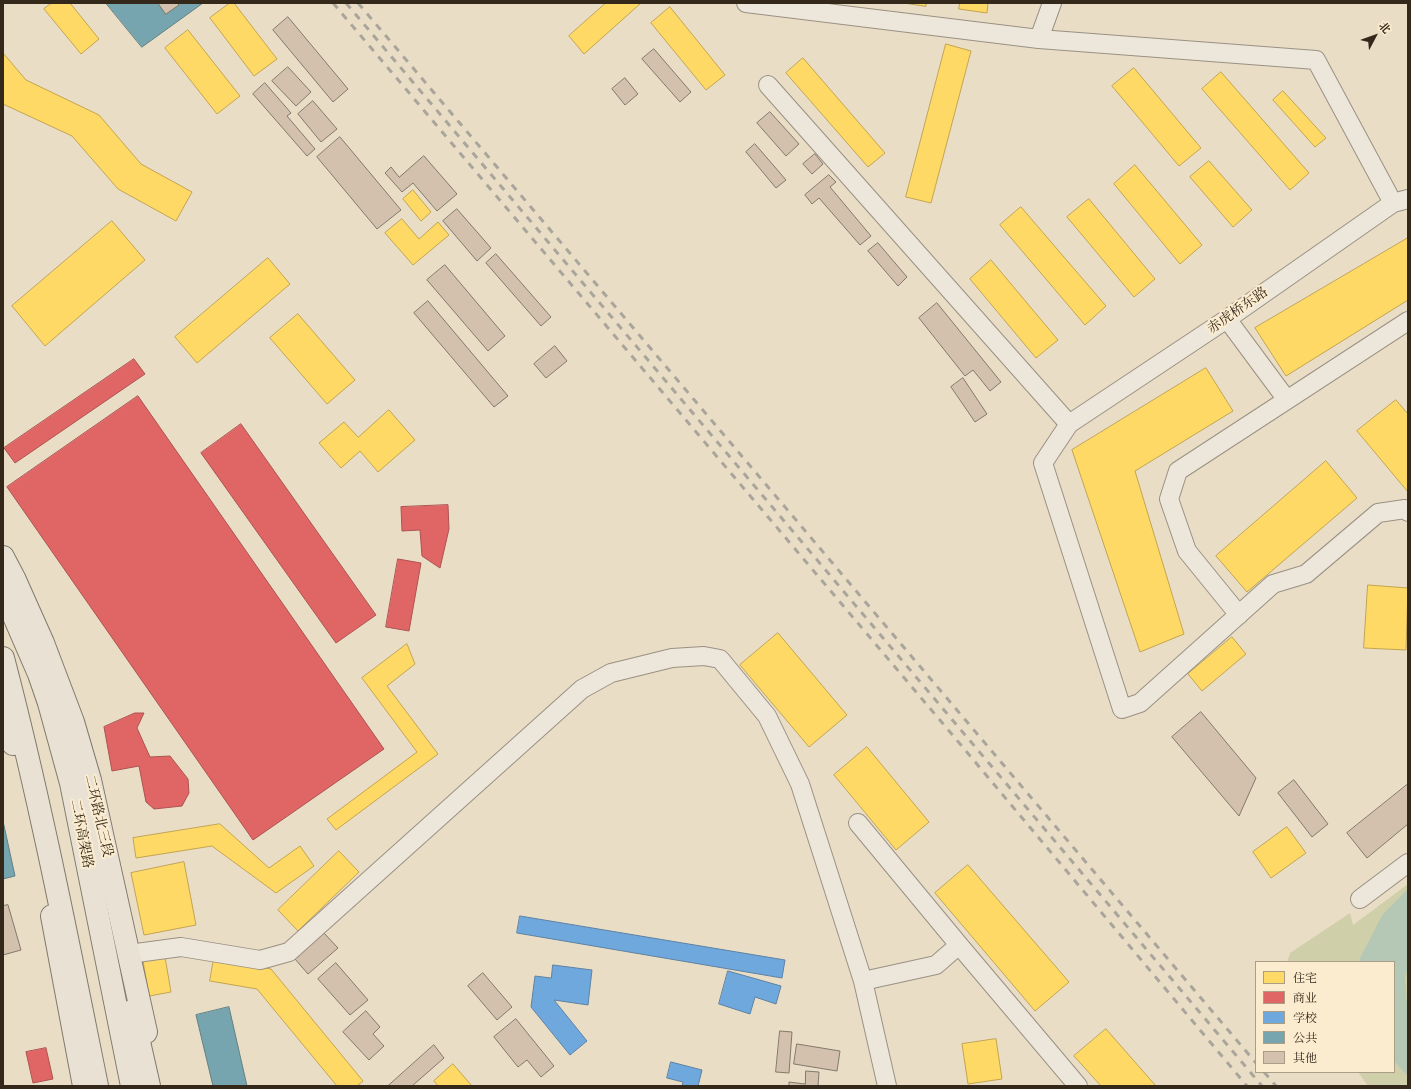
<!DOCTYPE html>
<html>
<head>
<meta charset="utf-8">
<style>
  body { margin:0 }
  #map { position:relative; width:1411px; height:1089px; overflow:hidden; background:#eaddc6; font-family:Alegreya,"Noto Serif SC",serif }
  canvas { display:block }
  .frame { position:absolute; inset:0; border:4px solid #332819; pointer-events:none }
  .legend { position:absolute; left:1255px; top:961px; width:140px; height:112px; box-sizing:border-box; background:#fbecd0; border:1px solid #ab9e87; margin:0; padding:5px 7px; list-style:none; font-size:12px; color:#332819 }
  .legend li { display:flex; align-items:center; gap:8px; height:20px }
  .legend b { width:20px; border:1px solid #ab9e87 }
  .north { position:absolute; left:1355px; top:16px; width:40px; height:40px; -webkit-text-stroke:3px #fbecd0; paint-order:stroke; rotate:49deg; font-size:11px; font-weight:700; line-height:16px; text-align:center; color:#332819 }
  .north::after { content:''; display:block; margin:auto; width:14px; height:18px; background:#332819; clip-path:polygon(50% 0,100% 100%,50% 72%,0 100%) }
</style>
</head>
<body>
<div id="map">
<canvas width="1411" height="1089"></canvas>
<div class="frame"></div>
<ul class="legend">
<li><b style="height:11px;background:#ffd966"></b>住宅</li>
<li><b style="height:11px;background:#e06666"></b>商业</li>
<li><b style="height:11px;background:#6fa8dc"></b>学校</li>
<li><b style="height:11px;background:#76a5af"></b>公共</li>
<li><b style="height:11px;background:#d3c0ad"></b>其他</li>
</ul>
<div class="north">北</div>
</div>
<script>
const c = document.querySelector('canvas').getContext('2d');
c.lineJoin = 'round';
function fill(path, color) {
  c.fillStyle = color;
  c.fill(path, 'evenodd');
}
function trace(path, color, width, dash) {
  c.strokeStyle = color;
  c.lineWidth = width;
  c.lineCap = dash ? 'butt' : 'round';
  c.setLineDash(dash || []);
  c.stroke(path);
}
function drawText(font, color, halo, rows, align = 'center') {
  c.font = font + ' Alegreya,"Noto Serif SC",serif';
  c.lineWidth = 4;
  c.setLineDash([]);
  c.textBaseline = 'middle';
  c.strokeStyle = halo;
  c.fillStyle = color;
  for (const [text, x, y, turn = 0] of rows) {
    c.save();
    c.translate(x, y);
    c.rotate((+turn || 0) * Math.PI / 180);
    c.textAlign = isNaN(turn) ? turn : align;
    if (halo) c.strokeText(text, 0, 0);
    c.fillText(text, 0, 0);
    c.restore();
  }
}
fill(new Path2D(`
  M 1408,884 L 1408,1086 L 1368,1086 L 1358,1072 L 1394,1072 L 1394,962 L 1287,962 L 1290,953 L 1350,913 L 1353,925 Z`), '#cfcfa9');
fill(new Path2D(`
  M 1408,889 L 1408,968 L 1405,978 L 1408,1015 L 1408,1076 L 1394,1061 L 1394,962 L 1360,962 L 1360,958 L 1383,914 Z`), '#b5c7b5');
const homes = new Path2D(`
  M 52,3 L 70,3 L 99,39 L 81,54 L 44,9 Z
  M 230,3 L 234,3 L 277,59 L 254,76 L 210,18 Z
  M 606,3 L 641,3 L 584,54 L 569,36 Z
  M 904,3 L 926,3 L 926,6 Z
  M 960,3 L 988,3 L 987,13 L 959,9 Z
  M 670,7 L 725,75 L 706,90 L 651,23 Z
  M 188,30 L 240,96 L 217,114 L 165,48 Z
  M 946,44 L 971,51 L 931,203 L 906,197 Z
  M 3,53 L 26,80 L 99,115 L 141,164 L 192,192 L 176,221 L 118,189 L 72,136 L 3,104 Z
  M 803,58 L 885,153 L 868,167 L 786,73 Z
  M 1134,68 L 1201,148 L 1179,166 L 1112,86 Z
  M 1221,72 L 1309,173 L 1290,190 L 1202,89 Z
  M 1283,91 L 1326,138 L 1315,147 L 1273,100 Z
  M 1209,161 L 1252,210 L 1233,227 L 1190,177 Z
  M 1135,165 L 1202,245 L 1180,264 L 1114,184 Z
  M 413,190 L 431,212 L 421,221 L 403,199 Z
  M 1089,199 L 1155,279 L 1134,297 L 1067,217 Z
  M 1021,207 L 1106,306 L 1085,325 L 1000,225 Z
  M 402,219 L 419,239 L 438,222 L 449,235 L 413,265 L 385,233 Z
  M 112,221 L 145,260 L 45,346 L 12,306 Z
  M 1408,238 L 1408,300 L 1286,376 L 1255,328 Z
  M 268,258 L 290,284 L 197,363 L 175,337 Z
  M 991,260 L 1058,340 L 1036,358 L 970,279 Z
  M 298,314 L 355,380 L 327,404 L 270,338 Z
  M 1206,368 L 1233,411 L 1135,471 L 1184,634 L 1140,652 L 1072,450 Z
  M 1396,400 L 1408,414 L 1408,492 L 1357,431 Z
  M 389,410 L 415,440 L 378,472 L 360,451 L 341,468 L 319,443 L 344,422 L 358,437 Z
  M 1326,461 L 1357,498 L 1247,592 L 1216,556 Z
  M 1368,585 L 1408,588 L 1406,650 L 1364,648 Z
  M 778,633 L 847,715 L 809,747 L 740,665 Z
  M 1232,637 L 1246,654 L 1202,691 L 1188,674 Z
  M 407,644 L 415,664 L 387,686 L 438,754 L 336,830 L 327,819 L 417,752 L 362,678 Z
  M 867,747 L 929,822 L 896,850 L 834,775 Z
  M 220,824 L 269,868 L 300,846 L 314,866 L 276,893 L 212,846 L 136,858 L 133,838 Z
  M 1287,827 L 1306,853 L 1271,878 L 1253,852 Z
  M 339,851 L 359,872 L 298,931 L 278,910 Z
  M 184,862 L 196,925 L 144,935 L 131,873 Z
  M 968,865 L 1069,982 L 1035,1011 L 935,893 Z
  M 165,957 L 171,992 L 149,996 L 143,961 Z
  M 214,958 L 271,969 L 363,1081 L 357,1086 L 337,1086 L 257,989 L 210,981 Z
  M 1106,1029 L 1156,1086 L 1101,1086 L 1074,1056 Z
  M 996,1039 L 1002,1079 L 968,1084 L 962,1044 Z
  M 453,1064 L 472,1086 L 438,1086 L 434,1081 Z`);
fill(homes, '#ffd966');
trace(homes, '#c2a44f', 1);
const shops = new Path2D(`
  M 134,359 L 145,374 L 15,463 L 4,448 Z
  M 138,396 L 384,749 L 253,840 L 7,487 Z
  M 241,424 L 376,615 L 336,643 L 201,453 Z
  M 448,505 L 449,529 L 440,568 L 422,556 L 420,530 L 402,531 L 401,507 Z
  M 398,559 L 421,563 L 409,631 L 386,627 Z
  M 135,713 L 144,713 L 137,728 L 150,757 L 170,756 L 188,779 L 189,793 L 182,806 L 154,809 L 146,802 L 139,766 L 112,771 L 104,727 Z
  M 46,1048 L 53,1079 L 33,1083 L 26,1052 Z`);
fill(shops, '#e06666');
trace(shops, '#ac534f', 1);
const schools = new Path2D(`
  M 520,916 L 785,960 L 782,978 L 517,933 Z
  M 553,965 L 592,970 L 588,1005 L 554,1000 L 587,1041 L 570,1055 L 531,1007 L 535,976 L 551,978 Z
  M 728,971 L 781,986 L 776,1004 L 755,997 L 750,1014 L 719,1004 Z
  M 671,1062 L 702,1070 L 698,1086 L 682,1086 L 683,1082 L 667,1078 Z`);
fill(schools, '#6fa8dc');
trace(schools, '#5d82a2', 1);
const public = new Path2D(`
  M 106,3 L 203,3 L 142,47 Z
  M 3,821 L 15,876 L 3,879 Z
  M 229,1007 L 247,1086 L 213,1086 L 196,1015 Z`);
fill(public, '#76a5af');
trace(public, '#628082', 1);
const building = new Path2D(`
  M 158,3 L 177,3 L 179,5 L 166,14 Z
  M 288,17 L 348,89 L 333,102 L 273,30 Z
  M 654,49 L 691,92 L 680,102 L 642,59 Z
  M 288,67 L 311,92 L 296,106 L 272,81 Z
  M 625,78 L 638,94 L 625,105 L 612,89 Z
  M 265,83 L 291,113 L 287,116 L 315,149 L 307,156 L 253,94 Z
  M 313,101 L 337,129 L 321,142 L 298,114 Z
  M 770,112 L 799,144 L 786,156 L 757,123 Z
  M 340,137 L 401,210 L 377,229 L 317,157 Z
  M 755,144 L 786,180 L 776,188 L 746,152 Z
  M 815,154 L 823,164 L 812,174 L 803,164 Z
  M 424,156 L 457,194 L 437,211 L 413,183 L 402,192 L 385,173 L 391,167 L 399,177 Z
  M 829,175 L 836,182 L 830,187 L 871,236 L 860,245 L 819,198 L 812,204 L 805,195 Z
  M 457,209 L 491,248 L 477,261 L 443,221 Z
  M 878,243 L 907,277 L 898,286 L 868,251 Z
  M 496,254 L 551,317 L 541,326 L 486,263 Z
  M 445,265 L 505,336 L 488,351 L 427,280 Z
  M 428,301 L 508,396 L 494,407 L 414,313 Z
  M 937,303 L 1001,382 L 990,391 L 973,370 L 965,376 L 919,318 Z
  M 555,346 L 567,361 L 546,378 L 534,364 Z
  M 963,378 L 987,414 L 975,422 L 951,387 Z
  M 1201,712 L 1256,778 L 1239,816 L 1172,737 Z
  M 1294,780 L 1328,824 L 1312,837 L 1278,793 Z
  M 1408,784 L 1408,824 L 1367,858 L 1347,833 Z
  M 8,905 L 21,950 L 3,955 L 3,906 Z
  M 324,933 L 338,948 L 308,974 L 295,959 Z
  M 336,963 L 368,1000 L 350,1015 L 318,979 Z
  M 483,973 L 512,1007 L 497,1020 L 468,986 Z
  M 366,1011 L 380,1027 L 373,1034 L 384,1046 L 369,1060 L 343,1032 Z
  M 516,1019 L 554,1066 L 541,1077 L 527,1060 L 518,1067 L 494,1037 Z
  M 780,1031 L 792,1032 L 789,1073 L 776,1072 Z
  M 797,1044 L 840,1051 L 837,1071 L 794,1064 Z
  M 434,1045 L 444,1058 L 412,1086 L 388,1086 Z
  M 806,1071 L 819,1072 L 818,1086 L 789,1086 L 789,1082 L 805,1084 Z`);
fill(building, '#d3c0ad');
trace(building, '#81796b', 1);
const minor = new Path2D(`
  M 746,3 L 1039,39
  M 1052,3 L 1039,39 L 1316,60 L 1393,203
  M 768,85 L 1069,424
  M 1408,199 L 1393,203 L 1227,319 L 1069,424 L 1043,463 L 1122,709 L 1140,703 L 1273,584 L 1306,574 L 1378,513 L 1405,509 L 1408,512
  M 1227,319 L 1287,400
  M 1239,615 L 1187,551 L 1169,499 L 1178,471 L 1408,321
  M 858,823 L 959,945 L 1078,1086
  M 1360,899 L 1408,863
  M 129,954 L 181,947 L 260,960 L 289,952 L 582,689 L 611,673 L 672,658 L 704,656 L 720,659 L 767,716 L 800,784 L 863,981 L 887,1086
  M 863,981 L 936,965 L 959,945`);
const major = new Path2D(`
  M 3,557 L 14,578 L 43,643 L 73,722 L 90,780 L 146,1032
  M 3,703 L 13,744
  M 52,916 L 84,1086`);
const highway = new Path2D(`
  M 3,591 L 39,674 L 49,703 L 71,783 L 132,1086
  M 3,658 C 40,799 68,943 97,1086
  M 132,1011 L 149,1086`);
trace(minor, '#9a9183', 20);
trace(major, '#81796b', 24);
trace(highway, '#81796b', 24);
trace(minor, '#ede6da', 18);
trace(major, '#e9e2d4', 22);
trace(highway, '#e9e2d4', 22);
trace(new Path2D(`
  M 333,3 L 950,732 L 1247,1086
  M 346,3 L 1262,1086
  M 358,3 L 1256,1063
  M 1264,1072 L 1276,1086`), '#aaa59b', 3, [7, 7]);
drawText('14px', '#332819', '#fbecd0', [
  ["赤虎桥东路",1238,311,-35],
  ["二环路北三段",98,816,77],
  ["二环高架路",81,834,79]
]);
</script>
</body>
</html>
